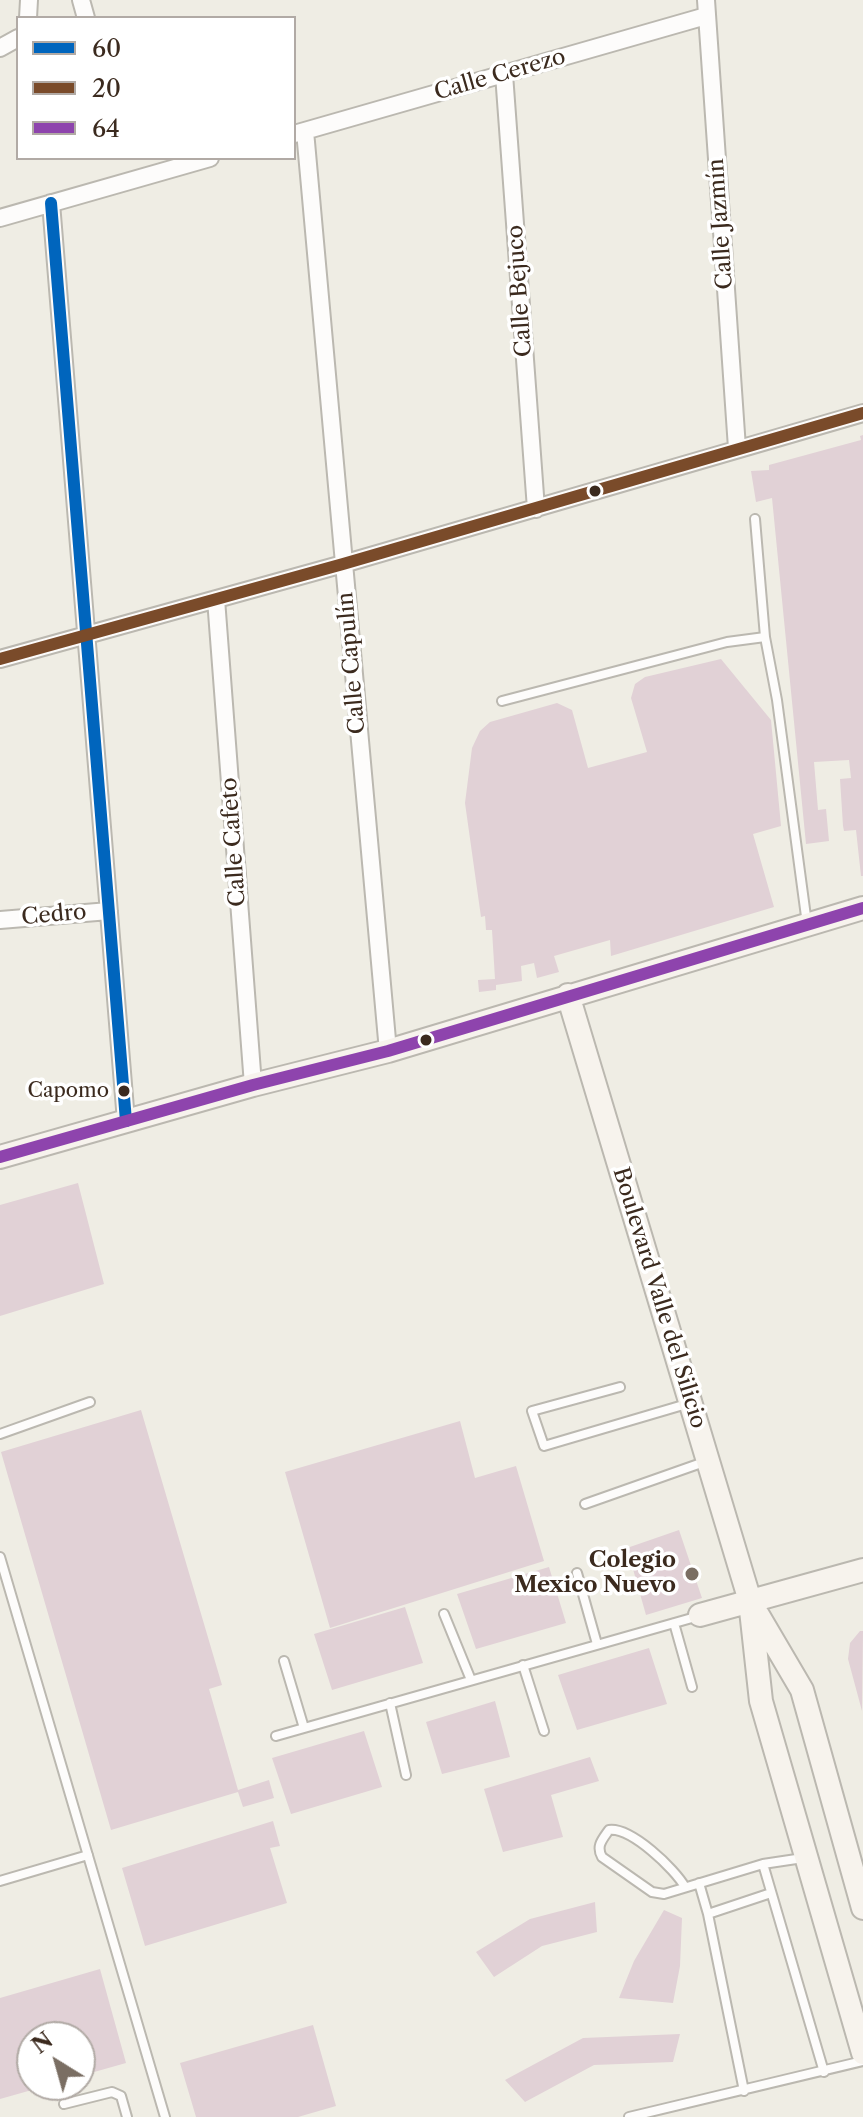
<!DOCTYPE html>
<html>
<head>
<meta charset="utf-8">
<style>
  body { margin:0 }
  #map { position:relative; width:863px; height:2117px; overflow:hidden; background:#efede4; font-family:"Libre Caslon Text",serif }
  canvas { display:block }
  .legend { position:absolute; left:16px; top:16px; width:280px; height:144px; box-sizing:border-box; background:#fff; border:2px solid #b1aaa5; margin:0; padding:10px 14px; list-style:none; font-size:24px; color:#3b2a1e }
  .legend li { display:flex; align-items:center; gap:16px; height:40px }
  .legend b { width:40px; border:2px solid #b1aaa5 }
  .north { position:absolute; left:16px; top:2021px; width:80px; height:80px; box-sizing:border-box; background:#fff; border:2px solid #b1aaa5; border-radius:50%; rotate:323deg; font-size:22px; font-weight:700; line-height:32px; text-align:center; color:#3b2a1e }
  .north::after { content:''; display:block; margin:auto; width:28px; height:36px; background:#7a6e63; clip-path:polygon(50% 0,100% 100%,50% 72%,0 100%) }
</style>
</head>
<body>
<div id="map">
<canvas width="863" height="2117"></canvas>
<ul class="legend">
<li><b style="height:10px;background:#0065bd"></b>60</li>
<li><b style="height:10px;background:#7a4b2a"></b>20</li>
<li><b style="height:10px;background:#8e44ad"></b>64</li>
</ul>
<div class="north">N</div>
</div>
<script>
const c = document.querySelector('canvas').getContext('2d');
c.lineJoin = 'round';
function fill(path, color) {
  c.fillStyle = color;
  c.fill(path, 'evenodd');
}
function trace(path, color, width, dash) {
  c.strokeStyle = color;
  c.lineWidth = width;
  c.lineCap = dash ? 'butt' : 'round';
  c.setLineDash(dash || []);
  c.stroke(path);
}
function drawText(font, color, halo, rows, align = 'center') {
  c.font = font + ' "Libre Caslon Text",serif';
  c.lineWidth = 7;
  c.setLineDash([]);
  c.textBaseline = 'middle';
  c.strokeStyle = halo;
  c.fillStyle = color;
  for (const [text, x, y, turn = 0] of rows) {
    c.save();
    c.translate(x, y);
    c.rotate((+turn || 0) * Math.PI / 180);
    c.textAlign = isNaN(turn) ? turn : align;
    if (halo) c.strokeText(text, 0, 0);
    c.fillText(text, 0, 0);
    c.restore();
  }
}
fill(new Path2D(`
  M 863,435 L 863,876 L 861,876 L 856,830 L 844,831 L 843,826 L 840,779 L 851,778 L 849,760 L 814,762 L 818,810 L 826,809 L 829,841 L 806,844 L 772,498 L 756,502 L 751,471 L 769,470 L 769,465 L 861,440 L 860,436 Z
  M 721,659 L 771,720 L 781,826 L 753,834 L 774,907 L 611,956 L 610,940 L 554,956 L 559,972 L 537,978 L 534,963 L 521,966 L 522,981 L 496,985 L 496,990 L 479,992 L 478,980 L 495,979 L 492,930 L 486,930 L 485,916 L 481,917 L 465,803 L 472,748 L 480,731 L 490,722 L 557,703 L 572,710 L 588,768 L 647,752 L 631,698 L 635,684 L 645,677 Z
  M 78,1183 L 104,1284 L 0,1316 L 0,1205 Z
  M 141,1410 L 222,1685 L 209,1689 L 238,1790 L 269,1780 L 274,1798 L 243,1807 L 238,1792 L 111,1830 L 1,1452 Z
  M 460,1421 L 475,1478 L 516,1466 L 544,1561 L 330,1628 L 285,1472 Z
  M 679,1530 L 702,1598 L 646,1615 L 627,1548 Z
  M 549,1567 L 566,1623 L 476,1649 L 457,1594 Z
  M 405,1607 L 423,1663 L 332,1690 L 314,1634 Z
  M 860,1631 L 863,1631 L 862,1711 L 848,1659 L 850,1643 Z
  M 649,1648 L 667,1704 L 577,1730 L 558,1675 Z
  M 495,1701 L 510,1757 L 442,1774 L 426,1722 Z
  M 364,1731 L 382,1787 L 291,1814 L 272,1758 Z
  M 590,1757 L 599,1781 L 551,1795 L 563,1837 L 503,1852 L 484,1789 Z
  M 273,1821 L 280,1846 L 270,1848 L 287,1903 L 145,1946 L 122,1868 Z
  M 595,1902 L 597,1932 L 542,1946 L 494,1977 L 476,1952 L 530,1919 Z
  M 664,1910 L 682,1918 L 680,1966 L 673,2003 L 619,1998 L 634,1961 Z
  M 100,1969 L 126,2063 L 80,2076 L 80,2037 L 32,2037 L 32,2085 L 46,2086 L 0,2099 L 0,1998 Z
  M 313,2025 L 336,2106 L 298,2117 L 196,2117 L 180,2063 Z
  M 680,2034 L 673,2062 L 594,2065 L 525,2102 L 505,2080 L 583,2038 Z`), '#e1d1d6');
const lane = new Path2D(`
  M 755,519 L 765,637
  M 502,701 L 727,642 L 765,637 L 777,700 L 807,924
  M 620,1387 L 532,1411 L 544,1446 L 690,1403
  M 0,1434 L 90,1402
  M 585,1504 L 707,1461
  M 0,1557 L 165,2117
  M 577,1573 L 597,1644
  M 444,1614 L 471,1680
  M 674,1623 L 692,1687
  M 284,1661 L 304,1728
  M 523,1665 L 544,1731
  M 390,1703 L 406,1775
  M 276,1736 L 699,1616
  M 763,1864 L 824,2072
  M 0,1881 L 88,1855
  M 699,1883 L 708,1914
  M 685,1887 C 675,1869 631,1827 609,1830 C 602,1840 596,1846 602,1857 L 652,1892 L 664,1894 L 763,1864 L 803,1858
  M 744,2091 L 708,1914 L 771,1893
  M 64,2104 L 112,2092 L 121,2096 L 127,2117
  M 629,2117 L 863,2061`);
const street = new Path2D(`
  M 81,0 L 86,18
  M 706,0 L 737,448
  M 28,18 L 29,0
  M 0,48 L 18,38
  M 504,74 L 536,509
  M 305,131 L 388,1051
  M 294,134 L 706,16
  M 51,203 L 126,1121
  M 0,218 L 210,158
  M 216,599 L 253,1085
  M 0,659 L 343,564 L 863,413
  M 0,920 L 109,911`);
const secondary = new Path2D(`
  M 568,995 L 750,1601 L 761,1701 L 863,2053
  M 0,1157 L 253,1085 L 388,1051 L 863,908
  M 755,1610 L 802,1690 L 863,1908
  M 700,1615 L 863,1570`);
trace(lane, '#bbb8b0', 12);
trace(street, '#bbb8b0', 20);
trace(secondary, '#bbb8b0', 26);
trace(lane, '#fdfcfb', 8);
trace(street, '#fdfcfb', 16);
trace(secondary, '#f7f3ed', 22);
trace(new Path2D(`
  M 51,203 L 126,1121`), '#0065bd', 12);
trace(new Path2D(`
  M 0,659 L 343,564 L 863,413`), '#7a4b2a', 12);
trace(new Path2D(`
  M 0,1157 L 253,1085 L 388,1051 L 863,908`), '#8e44ad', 12);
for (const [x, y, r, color] of [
  [595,491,7,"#3b2a1e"],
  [426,1040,7,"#3b2a1e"],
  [124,1091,7,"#3b2a1e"],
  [692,1574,8,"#7a6e63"]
]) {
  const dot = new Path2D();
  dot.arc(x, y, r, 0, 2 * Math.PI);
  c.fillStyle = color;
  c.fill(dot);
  trace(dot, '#fff', 3);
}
drawText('20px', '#3b2a1e', '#fff', [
  ["Capomo",109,1091]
], 'right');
drawText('22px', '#3b2a1e', '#fff', [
  ["Calle Cerezo",500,75,-16],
  ["Calle Jazmín",721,224,-94],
  ["Calle Bejuco",520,291,-94],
  ["Calle Capulín",352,663,-95],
  ["Calle Cafeto",234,842,-94],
  ["Cedro",54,915,-5],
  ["Boulevard Valle del Silicio",659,1298,73]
]);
drawText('bold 22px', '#3b2a1e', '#fff', [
  ["Colegio",676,1561],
  ["Mexico Nuevo",676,1586]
], 'right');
</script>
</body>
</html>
